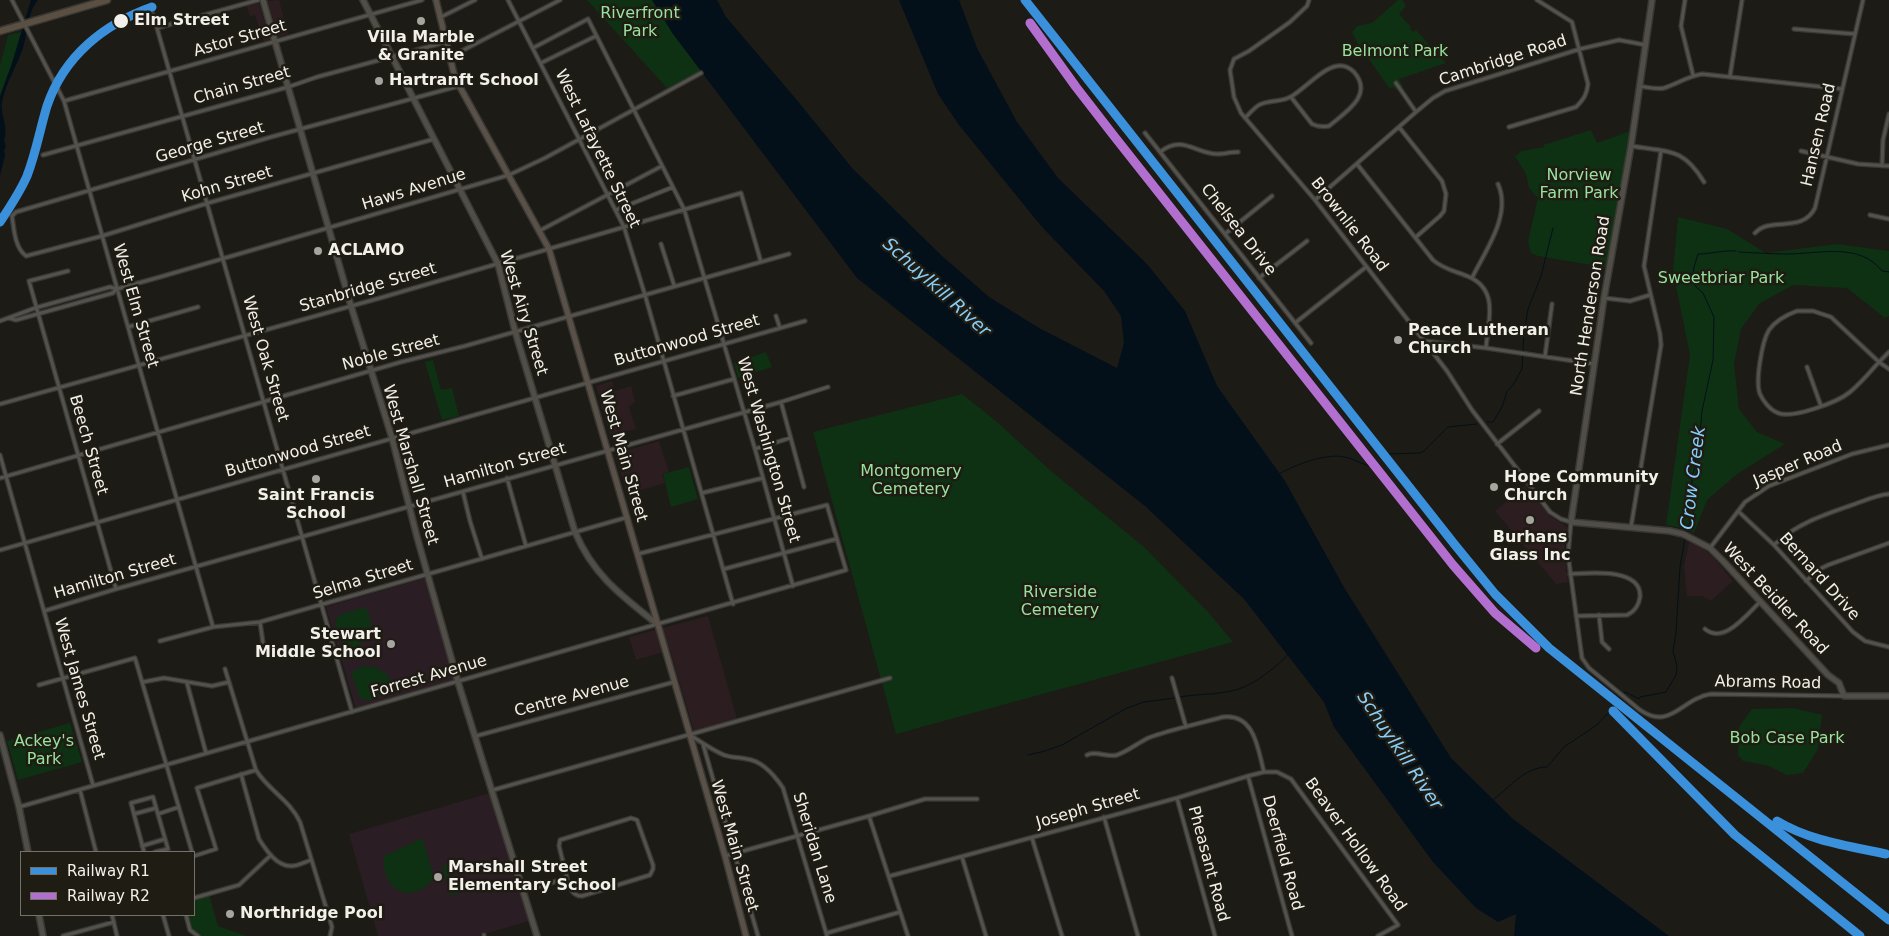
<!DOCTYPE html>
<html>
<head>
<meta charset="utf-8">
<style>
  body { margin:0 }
  #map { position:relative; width:1889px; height:936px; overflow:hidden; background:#1c1b16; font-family:"DejaVu Sans",sans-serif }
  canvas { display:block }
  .legend { position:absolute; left:20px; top:851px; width:175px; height:65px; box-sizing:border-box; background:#1f1c13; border:1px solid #737169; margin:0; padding:6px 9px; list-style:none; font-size:15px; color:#f2f0ea }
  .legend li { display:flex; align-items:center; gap:10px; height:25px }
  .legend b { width:25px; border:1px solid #737169 }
</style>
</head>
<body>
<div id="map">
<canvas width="1889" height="936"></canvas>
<ul class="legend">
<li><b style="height:6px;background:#3a90db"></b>Railway R1</li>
<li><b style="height:6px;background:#b36fd0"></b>Railway R2</li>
</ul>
</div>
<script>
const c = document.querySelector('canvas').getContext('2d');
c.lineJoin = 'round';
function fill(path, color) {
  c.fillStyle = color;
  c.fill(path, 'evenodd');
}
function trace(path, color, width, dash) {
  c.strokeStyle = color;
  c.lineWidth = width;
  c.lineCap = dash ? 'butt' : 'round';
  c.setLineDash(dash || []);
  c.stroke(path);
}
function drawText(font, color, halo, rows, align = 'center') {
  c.font = font + ' "DejaVu Sans",sans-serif';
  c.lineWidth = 5;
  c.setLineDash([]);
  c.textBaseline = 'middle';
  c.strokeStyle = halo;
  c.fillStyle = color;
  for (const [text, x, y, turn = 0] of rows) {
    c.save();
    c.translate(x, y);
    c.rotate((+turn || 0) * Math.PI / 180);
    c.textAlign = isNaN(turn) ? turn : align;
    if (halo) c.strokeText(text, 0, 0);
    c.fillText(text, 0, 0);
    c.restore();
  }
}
fill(new Path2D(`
  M 279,0 L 288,34 L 278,37 L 268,1 Z
  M 259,3 L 270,40 L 264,42 L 255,15 L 250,17 L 247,6 Z
  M 612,381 L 615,391 L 631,386 L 635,402 L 629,407 L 636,429 L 610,435 L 596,386 Z
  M 659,441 L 669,472 L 662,474 L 665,483 L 627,494 L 615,454 Z
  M 1525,486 L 1550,516 L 1567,527 L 1564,551 L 1568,582 L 1556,584 L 1495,511 Z
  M 1689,542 L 1701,547 L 1714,558 L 1733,581 L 1711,601 L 1702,596 L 1687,596 L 1684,567 Z
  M 708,616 L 737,719 L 694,731 L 670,650 L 636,660 L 629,637 Z`), '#2c1d20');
fill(new Path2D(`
  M 426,578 L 456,680 L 356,709 L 326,607 Z
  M 490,793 L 529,921 L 478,936 L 378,936 L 349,834 Z`), '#2b1d24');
fill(new Path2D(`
  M 587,0 L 652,0 L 673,34 L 702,71 L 667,88 Z
  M 1398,0 L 1402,0 L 1406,6 L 1399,14 L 1411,27 L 1410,29 L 1413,32 L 1416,30 L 1446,63 L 1399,79 L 1403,87 L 1398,90 L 1392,87 L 1390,89 L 1358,44 L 1352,32 L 1357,26 L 1372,23 Z
  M 22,32 L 0,104 L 0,65 L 8,35 Z
  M 1591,130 L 1597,143 L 1633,130 L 1609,268 L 1538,256 L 1531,253 L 1528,241 L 1538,198 L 1529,188 L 1526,174 L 1515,156 L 1522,151 L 1544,147 L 1543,145 Z
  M 1678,217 L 1727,229 L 1766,253 L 1837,244 L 1889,251 L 1889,316 L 1885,318 L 1847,288 L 1793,285 L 1759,304 L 1741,329 L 1734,364 L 1739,409 L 1757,432 L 1785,444 L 1737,474 L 1707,500 L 1694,533 L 1681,528 L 1666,525 L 1690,355 L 1673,271 Z
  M 766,352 L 772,367 L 738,378 L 734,363 Z
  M 433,360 L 441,390 L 452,388 L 459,416 L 442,420 L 425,362 Z
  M 962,394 L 996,421 L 1051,471 L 1144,547 L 1208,612 L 1233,642 L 896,734 L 813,432 Z
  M 689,467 L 698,499 L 671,507 L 663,474 Z
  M 365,607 C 378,628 369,647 344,649 L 335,623 L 339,615 Z
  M 366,666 C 382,667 392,675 394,691 L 368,701 L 360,698 L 351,673 L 358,668 Z
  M 1793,708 L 1822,715 L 1818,749 L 1803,773 L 1787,775 L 1769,766 L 1743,761 L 1738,755 L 1739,727 L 1752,709 Z
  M 70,723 L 82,762 L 18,780 L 7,741 Z
  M 420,839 L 423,840 L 434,878 C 412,907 380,890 384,856 Z
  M 451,863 L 459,893 L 451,896 L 442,866 Z
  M 209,894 L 218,926 L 246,936 L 198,936 L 190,930 L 186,915 L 194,915 L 194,898 Z`), '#0e3113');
fill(new Path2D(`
  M 31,0 L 38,0 C 27,13 28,32 23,48 C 17,66 6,82 2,102 C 0,114 9,128 4,140 L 6,147 L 4,150 L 5,155 L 0,176 L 0,96 L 12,63 Z
  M 652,0 L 717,0 L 726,17 L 796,99 L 852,168 L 942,256 L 989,297 L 1039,328 L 1117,368 L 1124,343 L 1121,316 L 1104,291 L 1042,227 L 959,125 L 938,94 L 899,0 L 959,0 L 977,48 L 1017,122 L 1058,178 L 1147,264 L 1185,311 L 1217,386 L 1285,481 L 1345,589 L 1451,758 L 1513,819 L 1669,936 L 1514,936 L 1516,914 L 1498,922 L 1476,908 L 1433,862 L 1334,727 L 1324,702 L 1244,599 L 1145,506 L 857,278 L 673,34 Z`), '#03101a');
trace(new Path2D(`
  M 1739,252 C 1757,253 1773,254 1790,254 C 1822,253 1860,243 1882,271 L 1889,272
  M 1487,422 L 1493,422 L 1502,407 L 1507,391 L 1513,385 L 1522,369 L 1524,333 L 1528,309 L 1541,276 L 1553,228
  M 1388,454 L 1420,453 L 1424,451 L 1448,427 L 1477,424
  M 1279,474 C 1294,465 1326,453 1344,457 C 1352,458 1361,464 1370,466
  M 1686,534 L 1693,512 L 1692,481 L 1700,435 L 1702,411 L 1713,360 L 1714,317 L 1703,293 L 1696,287 L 1692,280 L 1694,267 L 1698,254 C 1711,254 1722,250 1736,251
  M 1179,697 C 1195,694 1210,695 1226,692 C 1250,689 1271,671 1288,655
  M 1619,699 L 1625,692 L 1639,699 L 1640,697 L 1666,692 L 1676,675 L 1677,666 L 1673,651 L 1676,633 L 1680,567 L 1685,538
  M 1028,755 L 1045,751 L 1062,745 L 1127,708 L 1144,702 L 1175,698
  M 1494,799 C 1510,787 1525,767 1547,767 L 1564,747 L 1597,725 L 1610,711`), '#03101a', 1);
const street = new Path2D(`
  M 12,0 L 64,101 L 213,627
  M 508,0 L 624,227 L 645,295 L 733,604
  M 1309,0 L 1307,6 L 1290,22 L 1249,51 L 1234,59 L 1230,70 L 1234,97 L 1241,113 L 1315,200 L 1424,341 L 1486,348 L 1594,364
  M 1685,0 L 1681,26 L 1693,75
  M 153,14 L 352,712
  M 441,17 L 475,0
  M 157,28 L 258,0
  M 1794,29 L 1855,34
  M 533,48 L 588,19 L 684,209 L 755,449 L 793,586
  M 450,57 L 560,0
  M 541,63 L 596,36
  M 1730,76 L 1742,0
  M 1396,83 L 1416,112
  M 1639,86 C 1647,87 1656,90 1664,88 C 1677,84 1688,76 1702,74 L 1842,89
  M 64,101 L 422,0
  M 1245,118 C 1250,113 1254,108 1259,105 C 1270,99 1282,103 1292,96 C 1305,88 1323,68 1337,66 C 1343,65 1349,67 1354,72 C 1374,95 1346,112 1329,126 C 1323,127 1318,127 1312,124 L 1291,97
  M 1399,127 L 1442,181 L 1446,194 L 1444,211 L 1440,216 L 1416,237
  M 1509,127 L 1576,107 C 1584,99 1587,94 1588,84 L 1572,22 L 1537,0
  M 1145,133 L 1311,343
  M 434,139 L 208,203 L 102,236 L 26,256 C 15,248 14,230 12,216 L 16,212 L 271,137 L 459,86
  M 1631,146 C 1668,152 1683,147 1704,182
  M 1801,151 L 1858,164 L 1889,166
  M 1160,152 C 1183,134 1195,154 1218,154 C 1224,154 1231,152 1238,152
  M 43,155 L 288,87 L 317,77 L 446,42
  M 1357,164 L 1433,260 C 1443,269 1455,271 1467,276 C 1500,289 1488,321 1486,348
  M 1882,166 L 1883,140 L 1889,114
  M 1315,200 L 1416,112 L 1433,98 L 1445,91 L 1580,49 L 1619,40 L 1646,45
  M 616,210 L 673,187
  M 1870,215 L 1889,219
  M 539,231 L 662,166
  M 1755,233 C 1770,216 1802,234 1815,208 L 1863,0
  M 1225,234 L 1272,196
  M 661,244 L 674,285
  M 68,271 L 29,281 L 116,589
  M 1259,278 L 1307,241
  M 1472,278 C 1485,251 1512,215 1498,184
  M 1604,298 L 1630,301 L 1650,295
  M 1797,311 L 1813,311 L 1831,317 L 1879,362 C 1870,372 1861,383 1850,392 C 1838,402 1793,419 1778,413 C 1770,410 1763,401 1760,394 C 1755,382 1762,341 1769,330 C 1776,320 1786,315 1797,311 Z
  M 776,316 L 780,328
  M 9,318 L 16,320 L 113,293 L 116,289
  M 0,321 L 35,308 L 110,287 L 117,289 L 160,277 L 509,175 L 545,158 L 701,73
  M 1295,323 L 1366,267
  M 128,327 L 198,307
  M 1424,341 L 1447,371 L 1472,410 L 1550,512 L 1561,519 L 1571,522 L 1568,555 L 1582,658 L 1589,668 L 1640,710 C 1671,731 1682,698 1711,694 L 1844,696
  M 1889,352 L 1879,362 L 1889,369
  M 1545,356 L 1552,304
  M 1807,367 L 1821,406
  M 673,396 L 734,379
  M 781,402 L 804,487
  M 0,404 L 380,298 L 741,193 L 761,262
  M 1497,444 L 1539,411
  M 755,449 L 790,438
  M 0,455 L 93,785
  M 0,478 L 401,362 L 465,346 L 789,254
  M 507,478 L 526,546
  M 463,492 L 470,521 L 482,559
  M 702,493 L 763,478
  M 1738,511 L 1774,545 L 1853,632 L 1865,641 L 1889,647
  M 1631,527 L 1661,345 L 1660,334 L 1644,266 L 1661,151
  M 1774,545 C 1797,523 1826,514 1855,504 C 1866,500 1877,495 1889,494
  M 1710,548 L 1745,502 L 1769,486 L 1852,454 L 1889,445
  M 0,550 L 805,321
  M 724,569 L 836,539
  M 1570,574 C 1588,573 1642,567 1640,597 C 1639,605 1634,612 1627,615 L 1576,616
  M 1806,581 L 1820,569 L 1828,565 L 1889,543
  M 44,611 L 116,589 L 781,402 L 828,387
  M 1599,615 L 1602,642 L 1609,649
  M 260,622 L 264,650 L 268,657
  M 1705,629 C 1724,645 1747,614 1760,602
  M 160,641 L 213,627 L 260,622 L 628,517
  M 225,669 L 256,770 C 268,790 290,800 300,822 L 332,927 L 330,936
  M 1172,678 L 1186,727
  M 143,682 L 164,678 L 212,686 L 229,682
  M 187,683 L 206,753
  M 39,685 L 135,658 L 192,852
  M 690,735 C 701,742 712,750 724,755 C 732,758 739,757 747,759 C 762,761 775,776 783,788 L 827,936
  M 476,736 L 674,682
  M 703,744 L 758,936
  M 1087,755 C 1096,750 1107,758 1117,755 C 1128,751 1138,743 1148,738 C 1172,729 1198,724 1223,717 C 1255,713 1258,750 1264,772
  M 241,774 L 259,839 C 266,850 277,867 292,866 C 298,866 305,862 311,860
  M 1248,776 L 1292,936
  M 80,790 L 96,852
  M 493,790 L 890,678
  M 1177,798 L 1215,936
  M 19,807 L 846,570 L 827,505 L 638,554
  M 134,814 L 156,808
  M 158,814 L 179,807
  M 869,816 L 908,936
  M 1104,817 L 1138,936
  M 1032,838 L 1062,936
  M 142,846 L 165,839
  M 144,852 L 131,803 L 153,797 L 168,849 L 155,852
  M 194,856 L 216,849 L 197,788 L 256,770
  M 725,856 L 869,816 L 925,799 L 977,799
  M 962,857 L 986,936
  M 890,876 L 1177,798 L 1248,776 L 1264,772 L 1277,772 L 1291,779 L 1398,925 L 1378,936
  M 523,891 L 567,878 C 569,887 572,896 582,896 L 650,875 L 653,869 L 653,865 L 637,820 L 631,818 L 628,819 L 560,840 L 559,846 L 567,878
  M 194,898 L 239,885 L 271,855
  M 112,915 L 117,936
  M 163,915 L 169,936
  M 186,915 L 190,930 L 198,936
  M 827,933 L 900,912
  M 484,935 L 484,936
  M 63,936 L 114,922`);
const secondary = new Path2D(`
  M 263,0 L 351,306 L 392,438 L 417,537 L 458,682 L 537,936
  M 363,0 L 498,264 L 515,331 L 575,532 C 593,575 622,596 657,624
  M 1652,0 L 1631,146 L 1604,298 L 1571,522 L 1670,531 L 1683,534 L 1710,548 L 1724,562 L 1828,675 L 1839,683 L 1844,696 L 1889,696
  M 0,735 L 19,807 L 28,852
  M 39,915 L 43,936`);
const primary = new Path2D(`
  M 436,0 L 455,78 L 549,249 L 725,856 L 746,936`);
const highway = new Path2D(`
  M 0,31 L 107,0`);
trace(street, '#393834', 5.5);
trace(secondary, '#393834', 8);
trace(primary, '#393834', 8);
trace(highway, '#393834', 9);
trace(street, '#53524d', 3);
trace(secondary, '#514e47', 5);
trace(primary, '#595148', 5);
trace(highway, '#5b4f42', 6);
trace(new Path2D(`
  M 1025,0 L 1455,545 L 1495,594 L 1549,648 L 1889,920
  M 0,222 C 10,207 20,192 27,176 C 36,153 40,129 47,106 C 64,56 104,24 152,7
  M 1613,711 L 1735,835 L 1860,936
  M 1777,821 C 1810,841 1849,846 1886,854`), '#3a90db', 9);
trace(new Path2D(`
  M 1030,23 L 1076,87 L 1114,136 L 1453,565 L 1495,613 L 1536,648`), '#b36fd0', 9);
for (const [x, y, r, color] of [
  [121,21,8,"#f2f0ea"],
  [421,21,5,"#a7a5a0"],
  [379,81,5,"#a7a5a0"],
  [318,251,5,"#a7a5a0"],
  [1398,340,5,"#a7a5a0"],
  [316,479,5,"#a7a5a0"],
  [1494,487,5,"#a7a5a0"],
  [1530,520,5,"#a7a5a0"],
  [391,644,5,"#a7a5a0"],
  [438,877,5,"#a7a5a0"],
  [230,914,5,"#a7a5a0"]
]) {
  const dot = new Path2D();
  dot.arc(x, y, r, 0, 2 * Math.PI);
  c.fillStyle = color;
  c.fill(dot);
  trace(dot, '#1f1c13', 2);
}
drawText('16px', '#98e29e', '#1f1c13', [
  ["Riverfront",640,14],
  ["Park",640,32],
  ["Belmont Park",1395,52],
  ["Norview",1579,176],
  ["Farm Park",1579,194],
  ["Sweetbriar Park",1721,279],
  ["Montgomery",911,472],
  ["Cemetery",911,490],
  ["Riverside",1060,593],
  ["Cemetery",1060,611],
  ["Bob Case Park",1787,739],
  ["Ackey's",44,742],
  ["Park",44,760]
]);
drawText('bold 16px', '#f2f0ea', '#1f1c13', [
  ["Elm Street",134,21]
], 'left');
drawText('bold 16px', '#f2f0ea', '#1f1c13', [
  ["Villa Marble",421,38,"center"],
  ["& Granite",421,56,"center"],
  ["Hartranft School",389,81],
  ["ACLAMO",328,251],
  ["Peace Lutheran",1408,331],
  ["Church",1408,349],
  ["Hope Community",1504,478],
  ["Church",1504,496],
  ["Saint Francis",316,496,"center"],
  ["School",316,514,"center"],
  ["Burhans",1530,538,"center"],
  ["Glass Inc",1530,556,"center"],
  ["Stewart",381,635,"right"],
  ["Middle School",381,653,"right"],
  ["Marshall Street",448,868],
  ["Elementary School",448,886],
  ["Northridge Pool",240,914]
], 'left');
drawText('16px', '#f2f0ea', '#1f1c13', [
  ["Astor Street",240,39,-16],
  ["Cambridge Road",1503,61,-18],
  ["Chain Street",242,86,-16],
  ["Hansen Road",1819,135,-77],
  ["George Street",210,143,-16],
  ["West Lafayette Street",597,149,64],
  ["Kohn Street",227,185,-16],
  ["Haws Avenue",414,190,-17],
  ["Brownlie Road",1349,225,52],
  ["Chelsea Drive",1238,230,52],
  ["Stanbridge Street",368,288,-16],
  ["West Elm Street",135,306,74],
  ["North Henderson Road",1591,306,-81],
  ["West Airy Street",523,313,73],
  ["Buttonwood Street",687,341,-16],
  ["Noble Street",391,353,-15],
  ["West Oak Street",265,359,74],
  ["Beech Street",88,445,74],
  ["West Washington Street",768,450,74],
  ["Buttonwood Street",298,452,-16],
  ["West Main Street",623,456,74],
  ["Jasper Road",1798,464,-23],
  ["West Marshall Street",410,465,74],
  ["Hamilton Street",505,466,-16],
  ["Hamilton Street",115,577,-16],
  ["Bernard Drive",1819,577,48],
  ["Selma Street",363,580,-17],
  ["West Beidler Road",1775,599,47],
  ["Forrest Avenue",429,677,-16],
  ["Abrams Road",1768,683,1],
  ["West James Street",79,689,74],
  ["Centre Avenue",572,697,-15],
  ["Joseph Street",1088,809,-16],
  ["Beaver Hollow Road",1355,845,54],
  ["West Main Street",734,846,74],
  ["Sheridan Lane",814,848,73],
  ["Deerfield Road",1282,853,75],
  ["Pheasant Road",1208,864,75]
]);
drawText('italic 18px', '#86cefa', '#1f1c13', [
  ["Schuylkill River",936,288,42],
  ["Crow Creek",1694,478,-83],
  ["Schuylkill River",1399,751,56]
]);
</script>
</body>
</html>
